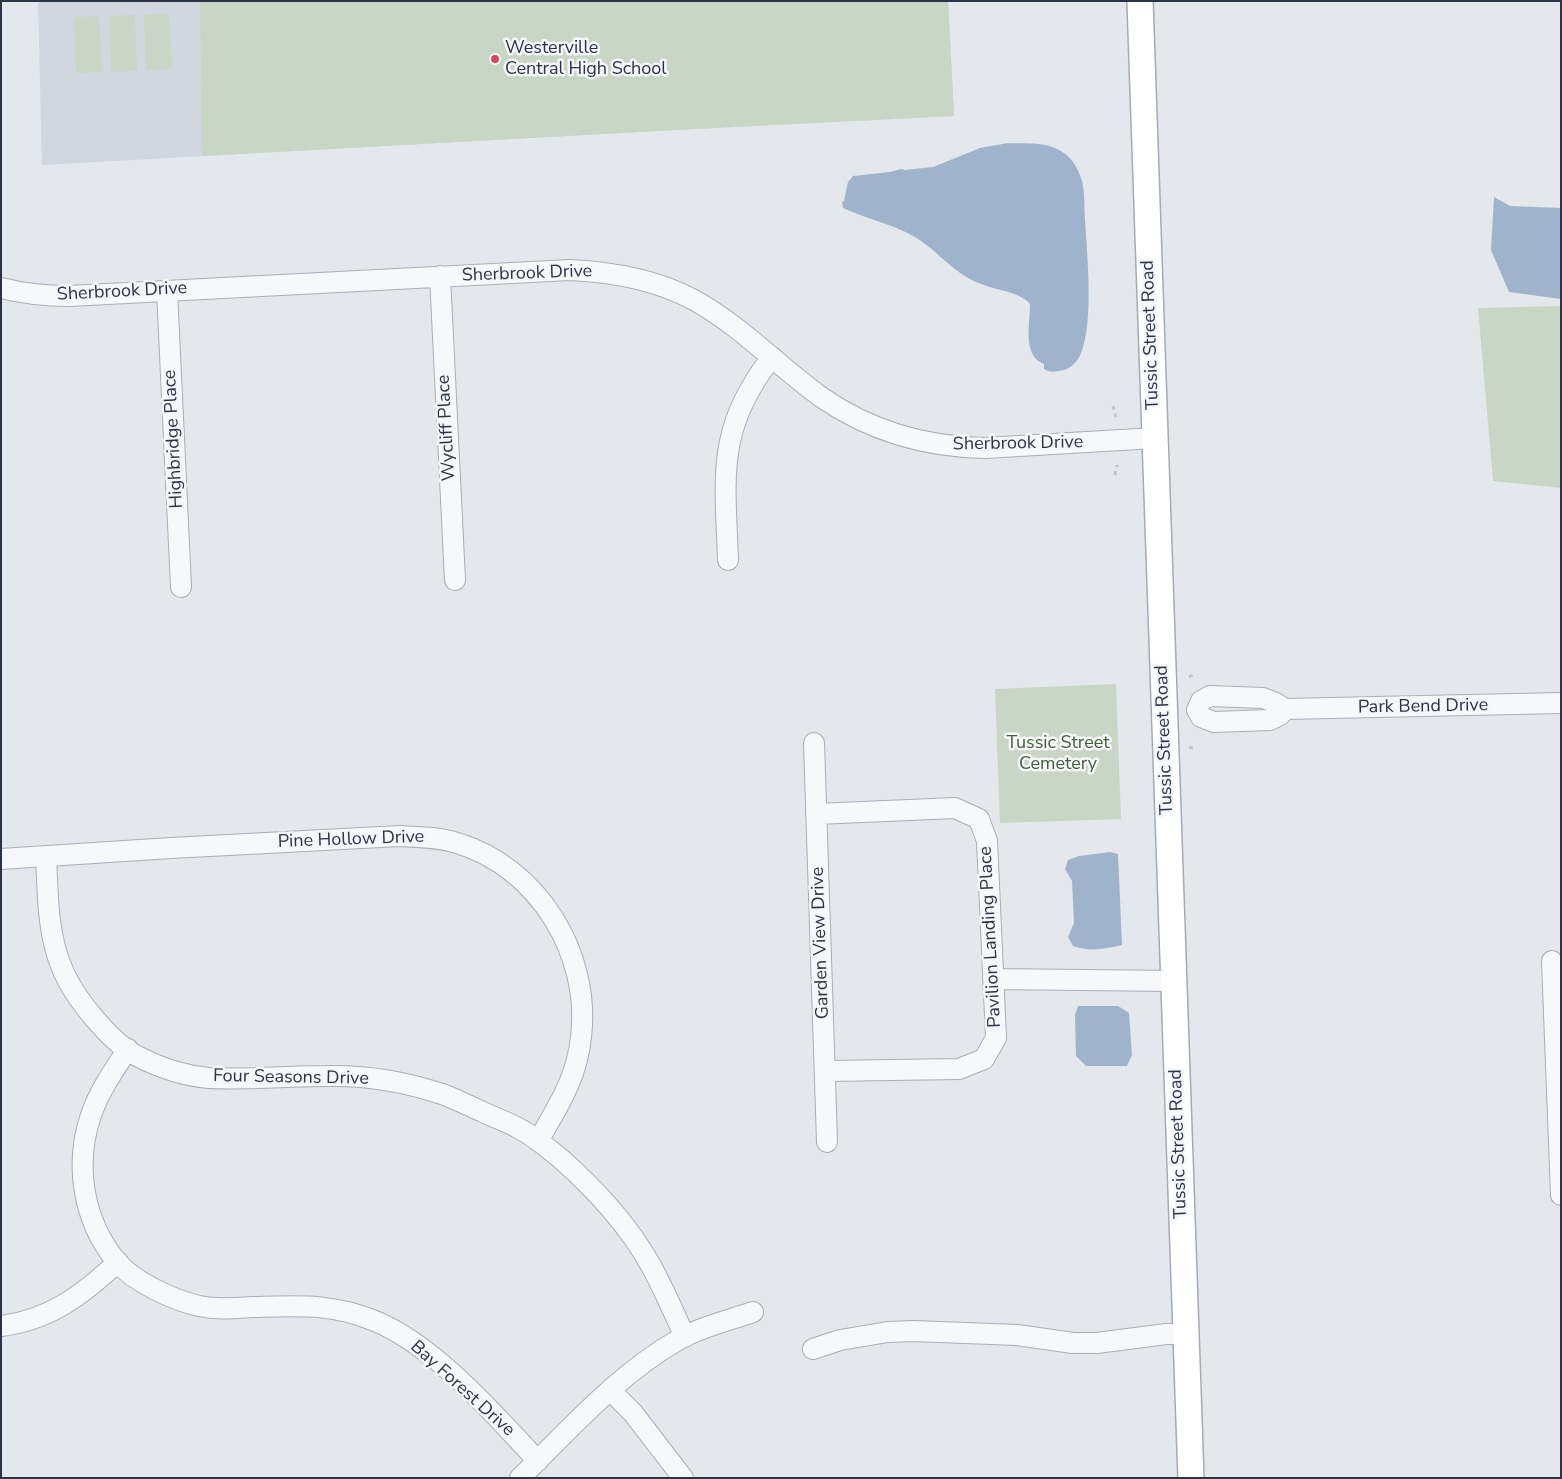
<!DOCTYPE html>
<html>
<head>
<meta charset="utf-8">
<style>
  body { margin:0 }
  #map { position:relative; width:1562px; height:1479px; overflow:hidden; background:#e4e7ec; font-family:"Nunito Sans",sans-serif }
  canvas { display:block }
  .frame { position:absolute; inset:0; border:2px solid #2b3445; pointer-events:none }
</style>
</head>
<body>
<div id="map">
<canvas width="1562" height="1479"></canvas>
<div class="frame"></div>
</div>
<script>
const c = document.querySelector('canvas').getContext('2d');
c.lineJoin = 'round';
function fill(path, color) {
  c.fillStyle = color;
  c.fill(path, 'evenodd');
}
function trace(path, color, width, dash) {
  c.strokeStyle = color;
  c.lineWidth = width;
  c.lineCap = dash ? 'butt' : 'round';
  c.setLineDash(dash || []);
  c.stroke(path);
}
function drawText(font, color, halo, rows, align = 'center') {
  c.font = font + ' "Nunito Sans",sans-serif';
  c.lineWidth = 5;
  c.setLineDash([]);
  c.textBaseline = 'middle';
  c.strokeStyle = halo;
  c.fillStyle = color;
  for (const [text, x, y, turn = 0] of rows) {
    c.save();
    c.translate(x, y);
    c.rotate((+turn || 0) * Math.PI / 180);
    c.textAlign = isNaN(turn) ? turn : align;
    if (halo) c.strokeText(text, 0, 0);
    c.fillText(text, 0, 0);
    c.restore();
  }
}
fill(new Path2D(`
  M 38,1 L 948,1 L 954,116 L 694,129 L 42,165 Z`), '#d2d6de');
fill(new Path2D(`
  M 200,1 L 948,1 L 954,116 L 694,129 L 202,156 Z
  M 169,13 L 172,69 L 146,70 L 144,15 Z
  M 135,15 L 137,71 L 111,72 L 109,16 Z
  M 99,16 L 102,72 L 76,73 L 74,17 Z
  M 1561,306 L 1561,488 L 1493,481 L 1478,308 Z
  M 1116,684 L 1121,819 L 1000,823 L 995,689 Z`), '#c9d6c5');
fill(new Path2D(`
  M 1008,143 C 1026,144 1048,141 1064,153 C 1073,159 1079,171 1082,181 C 1085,193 1084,207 1085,219 C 1087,254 1094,322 1081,353 C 1078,362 1068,371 1059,371 C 1053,372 1049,372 1044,369 L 1044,364 C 1022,356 1030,324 1030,304 C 1021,292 995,290 981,284 C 954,274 938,251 915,237 C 893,224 866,219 843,208 L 842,202 L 844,201 L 848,182 L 853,176 L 890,172 L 901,169 L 905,170 L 933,167 L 980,148 Z
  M 1494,197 L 1510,206 L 1561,208 L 1561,299 L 1509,292 L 1491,250 Z
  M 1110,852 L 1118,854 L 1122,945 C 1105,949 1089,952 1073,946 L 1068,937 L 1074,923 L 1072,881 L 1065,869 L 1068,860 L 1079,856 Z
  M 1078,1006 L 1118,1006 L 1129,1013 L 1132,1055 L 1127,1066 L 1086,1066 L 1076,1056 L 1075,1015 Z`), '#9fb4cc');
const minor = new Path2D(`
  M 440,276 L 455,580
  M 1,288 C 24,294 46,296 69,296 L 570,270 C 613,272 655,279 694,300 C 741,326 778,366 821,397 C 870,431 926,447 985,448 L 1155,438
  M 167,291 L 181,587
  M 728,560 C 725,476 716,428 772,357
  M 1197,710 L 1201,701 L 1210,696 L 1263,698 L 1276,703 L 1285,709 L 1561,703
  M 1197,710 L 1201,717 L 1214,722 L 1270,720 L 1280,715 L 1285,709
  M 814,743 L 827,1142
  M 816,814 L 955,808 L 979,819 L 987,841 L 996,1038 L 984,1059 L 959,1069 L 826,1071
  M 46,857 C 48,893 47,933 62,968 C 73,996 109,1041 137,1056 C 158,1067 185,1076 209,1078 C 248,1080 287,1076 326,1076 C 364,1075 406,1082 442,1094 C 456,1099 469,1106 483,1112 C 495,1118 508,1122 520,1129 C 534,1136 547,1148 560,1158 C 595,1189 627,1223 650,1264 C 663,1287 674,1313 685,1337
  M 1,859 L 171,848 L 400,836 C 419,837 438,837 457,843 C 538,867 591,954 581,1037 C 577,1078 558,1106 538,1141
  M 1552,961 L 1561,1195
  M 993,979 L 1173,981
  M 128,1049 C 114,1070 99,1091 91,1115 C 74,1165 83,1221 117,1262 C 134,1282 173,1300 199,1306 C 217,1310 235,1308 252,1307 C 297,1306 332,1303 375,1321 C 434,1345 494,1414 538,1461
  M 1,1326 C 50,1320 82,1295 118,1262
  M 813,1349 L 840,1340 L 888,1332 L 913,1331 L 1017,1335 L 1073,1343 L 1097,1343 L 1166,1334 L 1186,1334
  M 610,1390 L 633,1413 L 683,1478
  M 520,1478 C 570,1429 617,1375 678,1340 C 700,1327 730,1320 753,1312`);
const major = new Path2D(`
  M 1140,1 L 1191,1478`);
trace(minor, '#a9aeb7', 22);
trace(major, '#a3abb8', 28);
trace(new Path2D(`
  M 1113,406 L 1116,417
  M 1115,475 L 1117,465
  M 1189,677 L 1194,674
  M 1189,747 L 1194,749`), '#c2c5cb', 3, [4, 4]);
trace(minor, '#f7f8fa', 20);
trace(major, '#fff', 25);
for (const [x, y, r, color] of [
  [495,59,5,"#d1495b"]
]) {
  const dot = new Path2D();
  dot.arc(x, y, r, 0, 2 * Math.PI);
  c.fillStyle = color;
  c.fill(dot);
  trace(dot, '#f4f6f9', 2);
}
drawText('18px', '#2b3445', '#f4f6f9', [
  ["Westerville",505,49],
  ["Central High School",505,70]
], 'left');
drawText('18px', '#2b3445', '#f4f6f9', [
  ["Sherbrook Drive",527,274,-2],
  ["Sherbrook Drive",122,292,-3],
  ["Tussic Street Road",1151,335,-92],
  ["Wycliff Place",447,428,-93],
  ["Highbridge Place",174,439,-93],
  ["Sherbrook Drive",1018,444,-1],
  ["Park Bend Drive",1423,707,-1],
  ["Tussic Street Road",1165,740,-92],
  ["Pine Hollow Drive",351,840,-2],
  ["Pavilion Landing Place",991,937,-93],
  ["Garden View Drive",821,943,-92],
  ["Four Seasons Drive",291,1078,1],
  ["Tussic Street Road",1179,1144,-92],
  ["Bay Forest Drive",462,1389,42]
]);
drawText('18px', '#3f6138', '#f4f6f9', [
  ["Tussic Street",1058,744],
  ["Cemetery",1058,765]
]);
</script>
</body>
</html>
